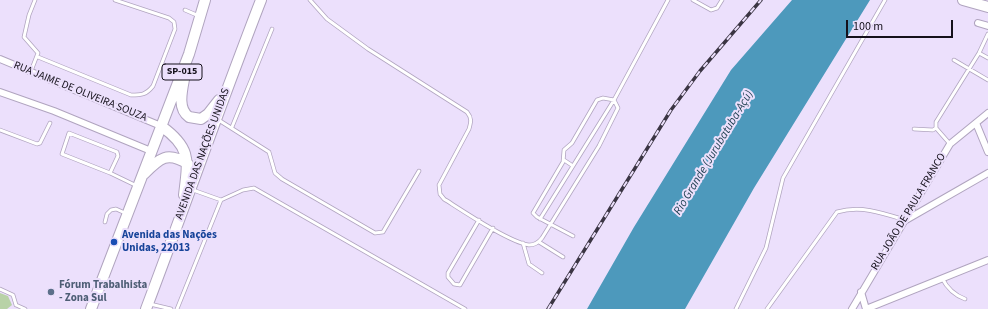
<!DOCTYPE html>
<html>
<head>
<meta charset="utf-8">
<style>
  body { margin:0 }
  #map { position:relative; width:988px; height:309px; overflow:hidden; background:#ece0fc; font-family:"Source Sans 3",sans-serif }
  canvas { display:block }
  .scale { position:absolute; left:846px; top:20px; width:107px; height:18px; box-sizing:border-box; border:2px solid #15111b; border-top:0; padding-left:5px; font-size:12px; line-height:14px; white-space:nowrap; color:#15111b; -webkit-text-stroke:3px #ece0fc; paint-order:stroke }
</style>
</head>
<body>
<div id="map">
<canvas width="988" height="309"></canvas>
<div class="scale">100 m</div>
</div>
<script>
const c = document.querySelector('canvas').getContext('2d');
c.lineJoin = 'round';
function fill(path, color) {
  c.fillStyle = color;
  c.fill(path, 'evenodd');
}
function trace(path, color, width, dash) {
  c.strokeStyle = color;
  c.lineWidth = width;
  c.lineCap = dash ? 'butt' : 'round';
  c.setLineDash(dash || []);
  c.stroke(path);
}
function drawText(font, color, halo, rows, align = 'center') {
  c.font = font + ' "Source Sans 3",sans-serif';
  c.lineWidth = 4;
  c.setLineDash([]);
  c.textBaseline = 'middle';
  c.strokeStyle = halo;
  c.fillStyle = color;
  for (const [text, x, y, turn = 0] of rows) {
    c.save();
    c.translate(x, y);
    c.rotate((+turn || 0) * Math.PI / 180);
    c.textAlign = isNaN(turn) ? turn : align;
    if (halo) c.strokeText(text, 0, 0);
    c.fillText(text, 0, 0);
    c.restore();
  }
}
fill(new Path2D(`
  M 0,293 L 8,296 L 12,305 L 7,309 L 0,309 Z`), '#b8d2a7');
fill(new Path2D(`
  M 792,0 L 870,0 L 754,188 L 685,309 L 587,309 L 634,227 L 731,70 Z`), '#4d99bc');
const service = new Path2D(`
  M 310,0 L 327,19 L 368,49 L 467,112 C 472,118 471,122 469,129 L 439,185 L 440,194 L 444,199 C 463,211 509,242 529,245 C 534,245 539,242 542,238 L 599,146 L 618,108 L 614,100 L 668,0
  M 693,0 L 711,10 L 717,8 L 722,0
  M 185,10 L 199,16
  M 979,53 L 988,58
  M 38,57 L 131,95 C 141,95 146,95 153,86 L 175,29 L 174,22 L 169,18 L 115,0
  M 954,60 L 988,80
  M 31,71 L 38,53 L 24,37 L 29,15 L 35,0
  M 217,119 L 269,152 L 275,173 L 282,179 L 375,233 L 383,232 L 419,171
  M 232,127 L 272,29
  M 914,129 L 933,130 L 936,128
  M 0,130 L 37,144 L 40,143 L 50,123
  M 950,144 L 936,128 L 936,122 L 979,53 L 988,34
  M 564,160 L 573,166
  M 110,173 L 118,156 L 117,152 L 69,133 L 62,154 L 110,173 L 137,186
  M 193,190 L 221,200 L 243,190 L 254,188 L 465,309
  M 540,219 L 614,100 L 603,98 L 597,100 L 572,143 L 564,150 L 563,162 L 533,213 L 537,217 L 573,236
  M 479,220 L 448,273 L 448,277 L 454,284 L 460,285 L 493,228
  M 105,222 L 107,214 L 111,210 L 116,209 L 125,213
  M 539,242 L 563,257
  M 523,243 L 529,264 L 542,273
  M 942,278 C 947,288 954,295 965,299
  M 0,289 L 13,295 L 16,305
  M 150,304 L 171,309
  M 16,305 L 25,309
  M 177,309 L 221,200
  M 736,309 L 766,248 L 783,178 L 885,0
  M 767,309 L 837,212 C 861,205 883,213 905,220`);
const minor = new Path2D(`
  M 978,23 L 988,26
  M 0,59 L 161,126
  M 0,92 L 54,111 L 151,151
  M 976,123 L 988,152
  M 906,220 L 988,173
  M 861,292 L 866,309
  M 852,309 L 950,144 L 988,113
  M 866,309 L 988,260`);
const primary = new Path2D(`
  M 963,0 L 988,7`);
const trunk = new Path2D(`
  M 185,74 C 183,87 176,108 189,117 L 201,119 L 208,114 L 219,100
  M 161,126 C 192,148 188,161 184,195
  M 144,174 C 160,158 167,151 188,164
  M 91,309 L 189,54 L 205,0
  M 146,309 C 185,206 221,103 261,0`);
trace(service, '#b0a4bf', 4.5);
trace(minor, '#b0a4bf', 8);
trace(primary, '#b0a4bf', 12);
trace(trunk, '#b0a4bf', 12);
trace(service, '#fff', 3);
trace(minor, '#fff', 6);
trace(primary, '#fff', 10);
trace(trunk, '#fff', 10);
const rail = new Path2D(`
  M 548,309 L 671,110 L 700,71 L 761,0`);
trace(rail, '#3b3543', 3.5);
trace(rail, '#ece0fc', 2, [6]);
for (const [x, y, r, color] of [
  [114,242,4,"#1a4fb4"],
  [51,292,4,"#5c6f8a"]
]) {
  const dot = new Path2D();
  dot.arc(x, y, r, 0, 2 * Math.PI);
  c.fillStyle = color;
  c.fill(dot);
  trace(dot, '#ece0fc', 1.5);
}
for (const [x, y, w] of [
  [182,72,40]
]) {
  const box = new Path2D();
  box.roundRect(x - w / 2, y - 8, w, 16, 3);
  c.fillStyle = '#ece0fc';
  c.fill(box);
  trace(box, '#15111b', 1);
}
drawText('bold 10px', '#15111b', null, [
  ["SP-015",182,72]
]);
drawText('11px', '#15111b', '#ece0fc', [
  ["RUA JAIME DE OLIVEIRA SOUZA",80,92,22],
  ["AVENIDA DAS NAÇÕES UNIDAS",203,154,-70],
  ["RUA JOÃO DE PAULA FRANCO",909,212,-59]
]);
drawText('bold 11px', '#164399', '#ece0fc', [
  ["Avenida das Nações",122,236],
  ["Unidas, 22013",122,249]
], 'left');
drawText('bold 11px', '#4e5e75', '#ece0fc', [
  ["Fórum Trabalhista",59,286],
  ["- Zona Sul",59,299]
], 'left');
drawText('italic 12px', '#1b3d4e', '#ece0fc', [
  ["Rio Grande (Jurubatuba-Açú)",714,153,-59]
]);
</script>
</body>
</html>
